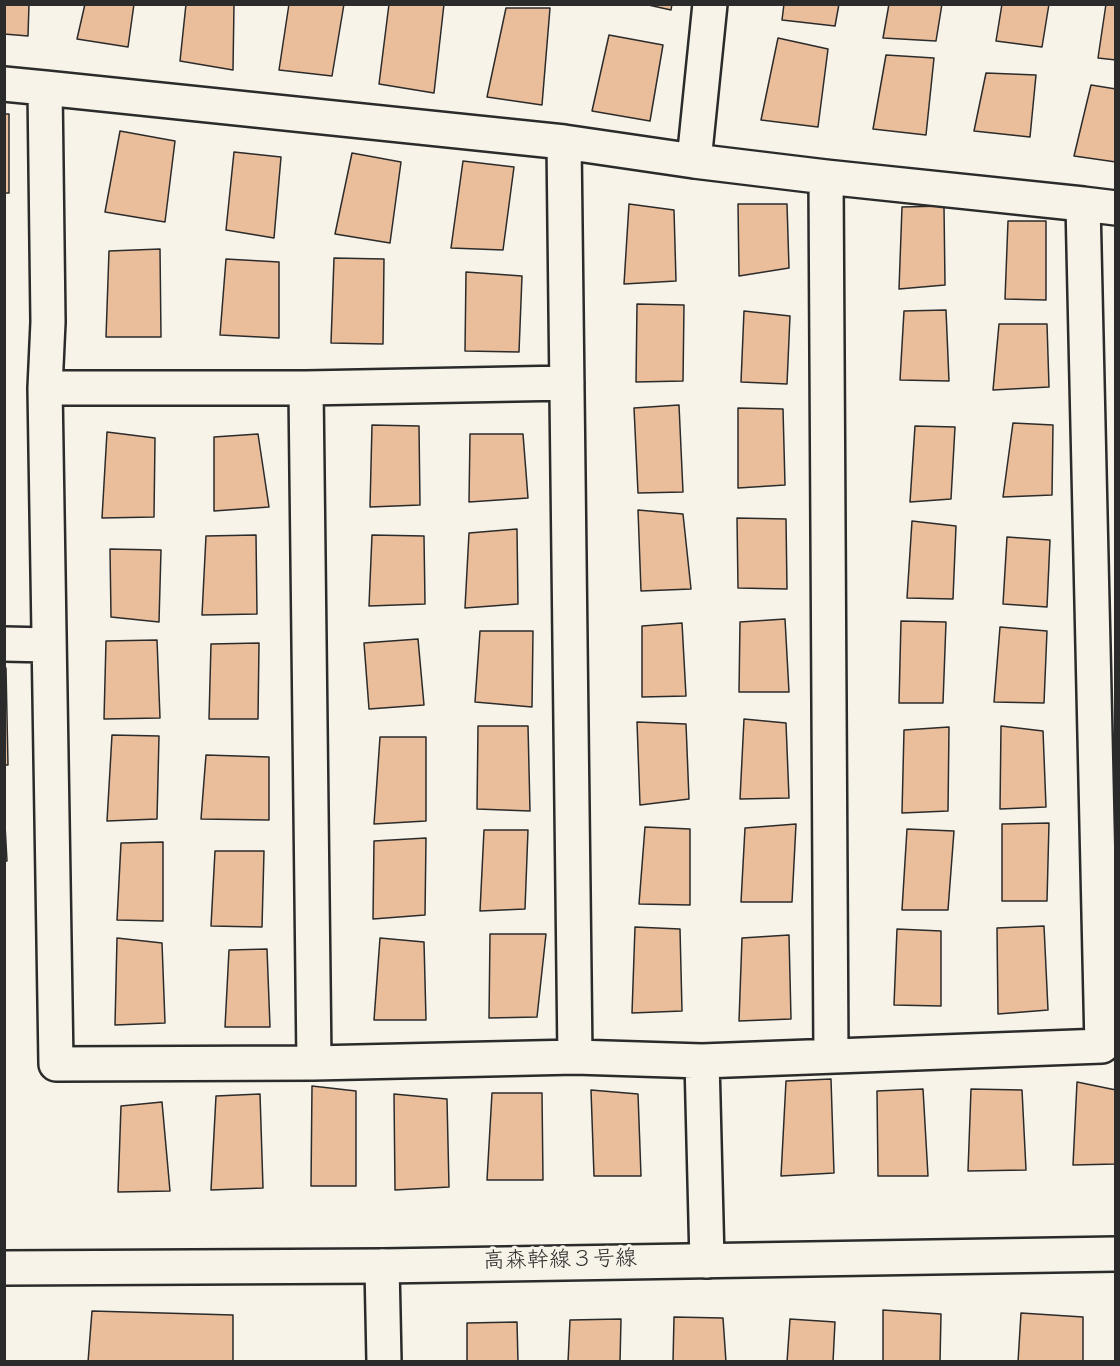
<!DOCTYPE html>
<html>
<head>
<meta charset="utf-8">
<style>
  body { margin:0 }
  #map { position:relative; width:1120px; height:1366px; overflow:hidden; background:#f7f3e8; font-family:Dekko,sans-serif }
  canvas { display:block }
  .frame { position:absolute; inset:0; border:6px solid #2b2b2b; pointer-events:none }
</style>
</head>
<body>
<div id="map">
<canvas width="1120" height="1366"></canvas>
<div class="frame"></div>
</div>
<script>
const c = document.querySelector('canvas').getContext('2d');
c.lineJoin = 'round';
function fill(path, color) {
  c.fillStyle = color;
  c.fill(path, 'evenodd');
}
function trace(path, color, width, dash) {
  c.strokeStyle = color;
  c.lineWidth = width;
  c.lineCap = dash ? 'butt' : 'round';
  c.setLineDash(dash || []);
  c.stroke(path);
}
function drawText(font, color, halo, rows, align = 'center') {
  c.font = font + ' Dekko,"Klee One",sans-serif';
  c.lineWidth = 6;
  c.setLineDash([]);
  c.textBaseline = 'middle';
  c.strokeStyle = halo;
  c.fillStyle = color;
  for (const [text, x, y, turn = 0] of rows) {
    c.save();
    c.translate(x, y);
    c.rotate((+turn || 0) * Math.PI / 180);
    c.textAlign = isNaN(turn) ? turn : align;
    if (halo) c.strokeText(text, 0, 0);
    c.fillText(text, 0, 0);
    c.restore();
  }
}
const building = new Path2D(`
  M 4,4 L 29,4 L 28,36 L 4,34 Z
  M 85,4 L 134,4 L 128,47 L 77,39 Z
  M 186,4 L 234,4 L 233,70 L 180,61 Z
  M 289,4 L 344,4 L 332,76 L 279,70 Z
  M 389,4 L 444,4 L 434,93 L 379,84 Z
  M 644,4 L 672,4 L 671,10 Z
  M 784,4 L 839,4 L 835,26 L 782,20 Z
  M 889,4 L 942,4 L 936,41 L 883,38 Z
  M 1002,4 L 1049,4 L 1042,47 L 996,41 Z
  M 1106,4 L 1116,4 L 1116,60 L 1098,58 Z
  M 506,8 L 550,8 L 542,105 L 487,97 Z
  M 609,35 L 663,45 L 650,121 L 592,111 Z
  M 778,38 L 828,49 L 818,127 L 761,120 Z
  M 886,55 L 934,58 L 926,135 L 873,129 Z
  M 986,73 L 1036,75 L 1030,137 L 974,131 Z
  M 1091,85 L 1116,89 L 1116,162 L 1074,156 Z
  M 4,114 L 9,114 L 9,193 L 4,193 Z
  M 120,131 L 175,141 L 165,222 L 105,212 Z
  M 234,152 L 281,157 L 274,238 L 226,230 Z
  M 352,153 L 401,162 L 390,243 L 335,234 Z
  M 463,161 L 514,167 L 503,250 L 451,248 Z
  M 629,204 L 674,210 L 676,281 L 624,284 Z
  M 738,204 L 787,204 L 789,268 L 739,276 Z
  M 944,206 L 945,285 L 899,289 L 902,207 Z
  M 1008,221 L 1046,221 L 1046,300 L 1005,299 Z
  M 160,249 L 161,337 L 106,337 L 109,251 Z
  M 334,258 L 384,259 L 383,344 L 331,343 Z
  M 226,259 L 279,262 L 279,338 L 220,335 Z
  M 466,272 L 522,276 L 519,352 L 465,351 Z
  M 637,304 L 684,305 L 683,381 L 636,382 Z
  M 946,310 L 949,381 L 900,380 L 904,311 Z
  M 744,311 L 790,316 L 787,384 L 741,382 Z
  M 999,324 L 1047,324 L 1049,387 L 993,390 Z
  M 679,405 L 683,492 L 638,493 L 634,408 Z
  M 738,408 L 783,409 L 785,485 L 738,488 Z
  M 1013,423 L 1053,425 L 1052,495 L 1003,497 Z
  M 372,425 L 419,426 L 420,505 L 370,507 Z
  M 915,426 L 955,427 L 951,499 L 910,502 Z
  M 107,432 L 155,438 L 154,517 L 102,518 Z
  M 258,434 L 269,507 L 214,511 L 214,437 Z
  M 470,434 L 523,434 L 528,498 L 469,502 Z
  M 638,510 L 683,514 L 691,589 L 641,591 Z
  M 737,518 L 786,519 L 787,589 L 738,588 Z
  M 912,521 L 956,526 L 953,599 L 907,598 Z
  M 517,529 L 518,604 L 465,608 L 469,533 Z
  M 256,535 L 257,614 L 202,615 L 206,536 Z
  M 372,535 L 424,536 L 425,604 L 369,606 Z
  M 1007,537 L 1050,540 L 1047,607 L 1003,604 Z
  M 110,549 L 161,550 L 159,622 L 111,617 Z
  M 785,619 L 789,692 L 739,692 L 740,622 Z
  M 901,621 L 946,622 L 943,703 L 899,703 Z
  M 682,623 L 686,696 L 642,697 L 642,626 Z
  M 1000,627 L 1047,631 L 1044,703 L 994,702 Z
  M 480,631 L 533,631 L 532,707 L 475,702 Z
  M 418,639 L 424,705 L 369,709 L 364,643 Z
  M 157,640 L 160,718 L 104,719 L 106,641 Z
  M 259,643 L 258,719 L 209,719 L 211,644 Z
  M 4,668 L 6,668 L 8,765 L 4,765 Z
  M 744,719 L 786,723 L 789,798 L 740,799 Z
  M 637,722 L 686,724 L 689,799 L 640,805 Z
  M 478,726 L 528,726 L 530,811 L 477,809 Z
  M 1001,726 L 1043,731 L 1046,807 L 1000,809 Z
  M 949,727 L 948,811 L 902,813 L 904,730 Z
  M 112,735 L 159,736 L 157,819 L 107,821 Z
  M 380,737 L 426,737 L 426,821 L 374,824 Z
  M 206,755 L 269,757 L 269,820 L 201,819 Z
  M 4,807 L 7,861 L 4,861 Z
  M 1049,823 L 1047,901 L 1002,901 L 1002,824 Z
  M 796,824 L 792,902 L 741,902 L 745,828 Z
  M 645,827 L 690,829 L 690,905 L 639,904 Z
  M 907,829 L 954,831 L 948,910 L 902,910 Z
  M 484,830 L 528,830 L 525,909 L 480,911 Z
  M 426,838 L 425,915 L 373,919 L 374,841 Z
  M 163,842 L 163,921 L 117,920 L 121,843 Z
  M 215,851 L 264,851 L 262,927 L 211,926 Z
  M 1044,926 L 1048,1010 L 998,1014 L 997,928 Z
  M 635,927 L 680,929 L 682,1011 L 632,1013 Z
  M 897,929 L 941,931 L 941,1006 L 894,1005 Z
  M 490,934 L 546,934 L 537,1017 L 489,1018 Z
  M 789,935 L 791,1019 L 739,1021 L 742,938 Z
  M 117,938 L 162,943 L 165,1023 L 115,1025 Z
  M 380,938 L 424,942 L 426,1020 L 374,1020 Z
  M 267,949 L 270,1027 L 225,1027 L 229,950 Z
  M 831,1079 L 834,1173 L 781,1176 L 786,1081 Z
  M 1077,1082 L 1116,1090 L 1116,1164 L 1073,1165 Z
  M 312,1086 L 356,1091 L 356,1186 L 311,1186 Z
  M 923,1089 L 928,1176 L 878,1176 L 877,1091 Z
  M 971,1089 L 1022,1090 L 1026,1170 L 968,1171 Z
  M 591,1090 L 638,1094 L 641,1176 L 594,1176 Z
  M 492,1093 L 542,1093 L 543,1180 L 487,1180 Z
  M 260,1094 L 263,1188 L 211,1190 L 216,1096 Z
  M 394,1094 L 447,1099 L 449,1187 L 395,1190 Z
  M 162,1102 L 170,1191 L 118,1192 L 121,1106 Z
  M 883,1310 L 941,1314 L 940,1362 L 883,1362 Z
  M 92,1311 L 233,1315 L 233,1362 L 88,1362 Z
  M 1021,1313 L 1083,1317 L 1083,1362 L 1018,1362 Z
  M 674,1317 L 723,1318 L 726,1362 L 673,1362 Z
  M 621,1319 L 620,1362 L 568,1362 L 570,1320 Z
  M 790,1319 L 835,1322 L 833,1362 L 787,1362 Z
  M 517,1322 L 518,1362 L 467,1362 L 467,1323 Z`);
fill(building, '#ebbe9b');
trace(building, '#2b2b2b', 1.5);
const minor = new Path2D(`
  M 4,84 L 45,88
  M 564,142 L 575,1057
  M 694,161 L 710,4
  M 826,177 L 831,1056
  M 1083,204 L 1116,208
  M 45,388 L 306,388 L 567,383
  M 306,388 L 314,1063
  M 4,644 L 49,645
  M 702,1061 L 575,1057 L 314,1063 L 56,1064 L 45,388 L 48,322 L 45,88 L 564,142 L 694,161 L 826,177 L 1083,204 L 1102,1046 L 702,1061 L 707,1261
  M 382,1266 L 384,1362`);
const tertiary = new Path2D(`
  M 4,1268 L 382,1266 L 1116,1254`);
trace(minor, '#2b2b2b', 38);
trace(tertiary, '#2b2b2b', 38);
trace(minor, '#f7f3e8', 33);
trace(tertiary, '#f7f3e8', 33);
drawText('22px', '#2b2b2b', '#f7f3e8', [
  ["高森幹線３号線",560,1263,-1]
]);
</script>
</body>
</html>
